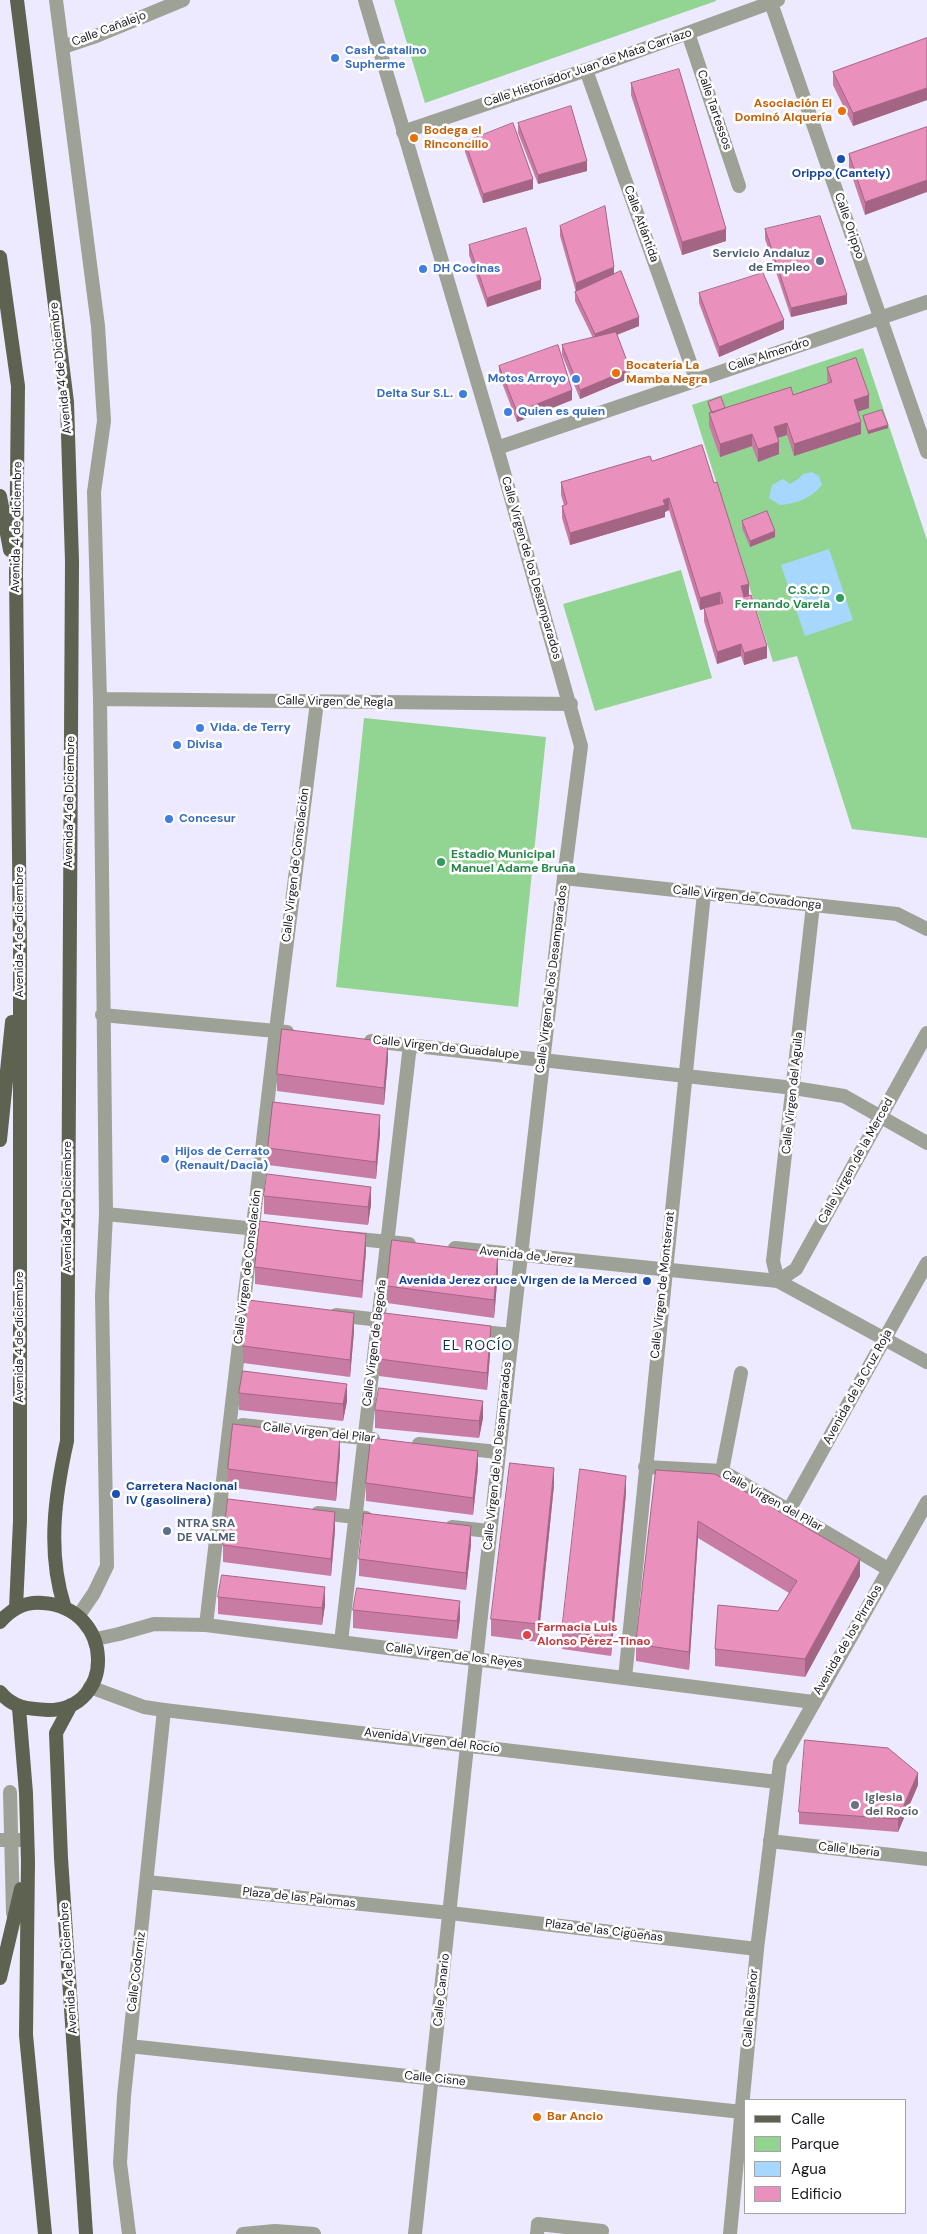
<!DOCTYPE html>
<html>
<head>
<meta charset="utf-8">
<style>
  body { margin:0 }
  #map { position:relative; width:927px; height:2234px; overflow:hidden; background:#ede9fe; font-family:"DM Sans",sans-serif }
  canvas { display:block }
  .legend { position:absolute; left:744px; top:2099px; width:162px; height:115px; box-sizing:border-box; background:#fff; border:1px solid #a4a3a6; margin:0; padding:6px 9px; list-style:none; font-size:15px; color:#1b1821 }
  .legend li { display:flex; align-items:center; gap:10px; height:25px }
  .legend b { width:25px; border:1px solid #a4a3a6 }
</style>
</head>
<body>
<div id="map">
<canvas width="927" height="2234"></canvas>
<ul class="legend">
<li><b style="height:6px;background:#5d6350"></b>Calle</li>
<li><b style="height:14px;background:#92d491"></b>Parque</li>
<li><b style="height:14px;background:#a7d7fd"></b>Agua</li>
<li><b style="height:14px;background:#ea90bd"></b>Edificio</li>
</ul>
</div>
<script>
const c = document.querySelector('canvas').getContext('2d');
c.lineJoin = 'round';
function fill(path, color) {
  c.fillStyle = color;
  c.fill(path, 'evenodd');
}
function trace(path, color, width, dash) {
  c.strokeStyle = color;
  c.lineWidth = width;
  c.lineCap = dash ? 'butt' : 'round';
  c.setLineDash(dash || []);
  c.stroke(path);
}
function drawText(font, color, halo, rows, align = 'center') {
  c.font = font + ' "DM Sans",sans-serif';
  c.lineWidth = 5;
  c.setLineDash([]);
  c.textBaseline = 'middle';
  c.strokeStyle = halo;
  c.fillStyle = color;
  for (const [text, x, y, turn = 0] of rows) {
    c.save();
    c.translate(x, y);
    c.rotate((+turn || 0) * Math.PI / 180);
    c.textAlign = isNaN(turn) ? turn : align;
    if (halo) c.strokeText(text, 0, 0);
    c.fillText(text, 0, 0);
    c.restore();
  }
}
fill(new Path2D(`
  M 394,0 L 716,0 L 716,1 L 425,103 Z
  M 863,348 L 927,540 L 927,838 L 852,829 L 797,656 L 773,662 L 692,405 Z
  M 681,570 L 712,678 L 595,711 L 563,604 Z
  M 364,718 L 546,737 L 518,1007 L 336,987 Z`), '#92d491');
fill(new Path2D(`
  M 812,472 L 819,476 L 822,485 C 810,499 798,503 780,505 L 769,498 L 772,485 L 783,479 L 790,484 L 798,479 L 803,474 Z
  M 829,549 L 853,620 L 805,636 L 781,565 Z`), '#a7d7fd');
trace(new Path2D(`
  M 688,33 L 739,186
  M 336,1315 L 389,1321
  M 473,1331 L 512,1335
  M 722,1471 L 741,1373
  M 318,1513 L 366,1518
  M 452,1527 L 489,1531
  M 0,1840 L 27,1840`), '#9da196', 14);
trace(new Path2D(`
  M 56,0 L 98,326 L 104,421 L 94,492 L 100,699 L 106,1214 L 102,1296 L 107,1566 L 94,1593 L 79,1615
  M 63,47 L 96,36 L 183,0
  M 586,70 L 696,379
  M 403,132 L 586,70 L 778,0
  M 497,448 L 927,302
  M 100,699 L 571,704
  M 564,878 L 897,914 L 927,929
  M 813,905 L 773,1261 L 778,1281 L 796,1269 L 927,1033
  M 102,1015 L 287,1032
  M 276,1030 L 317,702
  M 371,1041 L 794,1088 L 844,1096 L 927,1143
  M 242,1425 L 373,1439
  M 419,1444 L 498,1452
  M 645,1467 L 722,1471 L 888,1569
  M 789,1510 L 927,1263
  M 341,1642 L 410,1045
  M 625,1678 L 704,893
  M 10,1792 L 13,1913
  M 770,1841 L 927,1859
  M 147,1882 L 450,1913 L 757,1949
  M 129,2046 L 742,2112
  M 129,2234 L 120,2163 L 124,2096 L 164,1710
  M 243,2234 L 275,2231 L 314,2234
  M 415,2234 C 451,1908 483,1581 521,1255
  M 537,2234 L 538,2224 L 602,2231 L 601,2234`), '#9da196', 14);
trace(new Path2D(`
  M 365,0 L 497,448 L 581,746 L 564,878 L 521,1255
  M 770,0 L 927,452
  M 106,1214 L 277,1231
  M 348,1238 L 409,1244
  M 455,1248 L 778,1281 L 927,1362
  M 206,1625 L 276,1030
  M 96,1639 L 119,1634 L 154,1624 L 206,1625 L 813,1702
  M 90,1687 L 144,1707 L 164,1710 L 777,1782
  M 730,2234 L 757,1949 L 780,1763 L 927,1502`), '#9da196', 14);
trace(new Path2D(`
  M 17,0 L 67,402 L 72,561 L 67,1441 C 55,1495 47,1551 64,1605
  M 0,257 L 18,386 L 16,574 L 20,949 L 20,1521 L 16,1608
  M 0,496 L 10,550
  M 0,1140 L 12,1022
  M 0,1622 C 11,1609 26,1601 43,1603 C 115,1608 116,1710 48,1710 C 28,1709 13,1708 0,1692
  M 71,1705 L 56,1733 L 61,1858 L 86,2234
  M 19,1708 L 26,1793 L 28,1861 L 26,2035 L 45,2234
  M 0,1978 L 21,1889`), '#5d6350', 14);
fill(new Path2D(`
  M 927,38 L 927,100 L 853,126 L 833,85 L 833,72 Z
  M 631,83 L 726,241 L 682,255 L 631,95 Z
  M 518,123 L 587,171 L 538,184 L 518,133 Z
  M 927,127 L 865,215 L 849,167 L 849,154 Z
  M 465,142 L 533,189 L 483,203 L 465,152 Z
  M 560,226 L 614,274 L 639,326 L 617,335 L 630,378 L 580,399 L 562,355 L 562,345 L 593,338 L 575,301 L 575,292 L 576,292 L 560,236 Z
  M 765,229 L 847,304 L 791,317 L 765,239 Z
  M 469,245 L 541,289 L 487,307 L 469,255 Z
  M 699,293 L 784,329 L 719,357 L 699,303 Z
  M 499,366 L 572,400 L 517,422 L 499,375 Z
  M 827,368 L 869,408 L 857,411 L 861,434 L 794,456 L 787,435 L 778,438 L 779,454 L 758,462 L 752,446 L 720,457 L 709,426 L 709,413 L 711,413 L 708,405 L 708,402 L 725,408 L 793,395 L 828,383 L 827,380 Z
  M 863,416 L 888,428 L 868,434 L 863,419 Z
  M 652,461 L 749,596 L 767,658 L 744,665 L 741,656 L 717,664 L 704,621 L 704,609 L 700,610 L 669,510 L 665,512 L 665,517 L 570,545 L 562,518 L 562,506 L 564,505 L 561,495 L 561,482 Z
  M 742,521 L 775,537 L 750,547 L 742,528 Z
  M 388,1059 L 384,1105 L 277,1091 L 277,1074 Z
  M 380,1133 L 376,1179 L 268,1165 L 268,1148 Z
  M 264,1196 L 371,1204 L 368,1225 L 264,1214 Z
  M 366,1251 L 362,1298 L 255,1284 L 255,1267 Z
  M 498,1271 L 494,1318 L 387,1303 L 387,1286 Z
  M 354,1331 L 350,1377 L 243,1363 L 243,1346 Z
  M 491,1343 L 487,1390 L 379,1376 L 379,1359 Z
  M 239,1393 L 347,1401 L 343,1421 L 239,1410 Z
  M 375,1410 L 483,1418 L 479,1438 L 375,1428 Z
  M 340,1454 L 336,1501 L 228,1487 L 228,1469 Z
  M 478,1468 L 473,1515 L 366,1501 L 366,1483 Z
  M 656,1470 L 860,1576 L 805,1677 L 715,1666 L 715,1649 L 778,1611 L 789,1593 L 698,1538 L 689,1670 L 636,1661 L 636,1644 Z
  M 554,1485 L 538,1642 L 491,1636 L 491,1619 Z
  M 626,1493 L 611,1656 L 562,1649 L 562,1631 Z
  M 335,1530 L 331,1576 L 223,1562 L 223,1545 Z
  M 471,1544 L 466,1590 L 359,1576 L 359,1559 Z
  M 218,1597 L 325,1605 L 322,1625 L 218,1614 Z
  M 353,1610 L 460,1618 L 457,1639 L 353,1628 Z
  M 918,1785 L 898,1832 L 799,1824 L 799,1812 Z`), '#c97ca3');
fill(new Path2D(`
  M 927,88 L 927,100 L 853,126 L 853,113 Z
  M 587,161 L 587,171 L 538,184 L 538,175 Z
  M 533,179 L 533,189 L 483,203 L 483,194 Z
  M 927,180 L 927,192 L 865,215 L 865,202 Z
  M 726,229 L 726,241 L 682,255 L 682,242 Z
  M 614,267 L 614,277 L 576,293 L 576,283 Z
  M 541,280 L 541,289 L 487,307 L 487,298 Z
  M 847,295 L 847,304 L 791,317 L 791,308 Z
  M 639,317 L 639,326 L 595,343 L 595,334 Z
  M 784,320 L 784,329 L 719,357 L 719,347 Z
  M 630,369 L 630,378 L 580,399 L 580,390 Z
  M 572,390 L 572,400 L 517,422 L 517,412 Z
  M 869,395 L 869,408 L 854,413 L 854,400 Z
  M 861,422 L 861,434 L 794,456 L 794,444 Z
  M 787,423 L 787,435 L 774,439 L 774,427 Z
  M 888,425 L 888,428 L 868,434 L 868,431 Z
  M 752,434 L 752,446 L 720,457 L 720,444 Z
  M 779,442 L 779,454 L 758,462 L 758,449 Z
  M 669,498 L 669,510 L 665,512 L 665,517 L 570,545 L 570,533 Z
  M 775,531 L 775,537 L 750,547 L 750,541 Z
  M 749,584 L 749,596 L 741,598 L 741,586 Z
  M 720,592 L 720,604 L 700,610 L 700,598 Z
  M 741,644 L 741,656 L 717,664 L 717,652 Z
  M 767,646 L 767,658 L 744,665 L 744,653 Z
  M 388,1042 L 388,1059 L 384,1105 L 384,1088 Z
  M 380,1115 L 380,1133 L 376,1179 L 376,1162 Z
  M 371,1187 L 371,1204 L 368,1225 L 368,1207 Z
  M 366,1234 L 366,1251 L 362,1298 L 362,1281 Z
  M 498,1253 L 498,1271 L 494,1318 L 494,1300 Z
  M 354,1313 L 354,1331 L 350,1377 L 350,1360 Z
  M 491,1326 L 491,1343 L 487,1390 L 487,1373 Z
  M 347,1384 L 347,1401 L 343,1421 L 343,1404 Z
  M 483,1401 L 483,1418 L 479,1438 L 479,1421 Z
  M 340,1437 L 340,1454 L 336,1501 L 336,1483 Z
  M 478,1451 L 478,1468 L 473,1515 L 473,1498 Z
  M 554,1468 L 554,1485 L 538,1642 L 538,1624 Z
  M 626,1476 L 626,1493 L 611,1656 L 611,1638 Z
  M 335,1512 L 335,1530 L 331,1576 L 331,1559 Z
  M 698,1521 L 698,1538 L 689,1670 L 689,1652 Z
  M 471,1526 L 471,1544 L 466,1590 L 466,1573 Z
  M 860,1559 L 860,1576 L 805,1677 L 805,1659 Z
  M 325,1587 L 325,1605 L 322,1625 L 322,1608 Z
  M 460,1601 L 460,1618 L 457,1639 L 457,1621 Z
  M 918,1773 L 918,1785 L 898,1832 L 898,1819 Z`), '#a46584');
const building = new Path2D(`
  M 927,38 L 927,88 L 853,113 L 833,72 Z
  M 679,69 L 726,229 L 682,242 L 631,83 Z
  M 571,106 L 587,161 L 538,175 L 518,123 Z
  M 513,123 L 533,179 L 483,194 L 465,142 Z
  M 927,127 L 927,180 L 865,202 L 849,154 Z
  M 605,206 L 614,267 L 576,283 L 560,226 Z
  M 820,216 L 847,295 L 791,308 L 765,229 Z
  M 526,228 L 541,280 L 487,298 L 469,245 Z
  M 621,271 L 639,317 L 595,334 L 575,292 Z
  M 763,273 L 784,320 L 719,347 L 699,293 Z
  M 616,332 L 630,369 L 580,390 L 562,345 Z
  M 558,345 L 572,390 L 517,412 L 499,366 Z
  M 856,358 L 869,395 L 854,400 L 861,422 L 794,444 L 787,423 L 774,427 L 779,442 L 758,449 L 752,434 L 720,444 L 709,413 L 791,387 L 793,395 L 832,382 L 827,368 Z
  M 721,397 L 725,408 L 712,413 L 708,402 Z
  M 882,410 L 888,425 L 868,431 L 863,416 Z
  M 702,445 L 714,483 L 717,482 L 749,584 L 741,586 L 744,597 L 751,595 L 767,646 L 744,653 L 741,644 L 717,652 L 704,608 L 723,603 L 720,592 L 700,598 L 669,498 L 663,500 L 665,505 L 570,533 L 562,506 L 567,504 L 561,482 L 650,456 L 652,461 Z
  M 767,511 L 775,531 L 750,541 L 742,521 Z
  M 282,1029 L 388,1042 L 384,1088 L 277,1074 Z
  M 273,1102 L 380,1115 L 376,1162 L 268,1148 Z
  M 267,1174 L 371,1187 L 368,1207 L 264,1196 Z
  M 260,1221 L 366,1234 L 362,1281 L 255,1267 Z
  M 392,1240 L 498,1253 L 494,1300 L 387,1286 Z
  M 248,1300 L 354,1313 L 350,1360 L 243,1346 Z
  M 384,1313 L 491,1326 L 487,1373 L 379,1359 Z
  M 243,1371 L 347,1384 L 343,1404 L 239,1393 Z
  M 379,1388 L 483,1401 L 479,1421 L 375,1410 Z
  M 233,1424 L 340,1437 L 336,1483 L 228,1469 Z
  M 371,1438 L 478,1451 L 473,1498 L 366,1483 Z
  M 510,1463 L 554,1468 L 538,1624 L 491,1619 Z
  M 580,1469 L 626,1476 L 611,1638 L 562,1631 Z
  M 656,1470 L 715,1474 L 860,1559 L 805,1659 L 715,1649 L 718,1605 L 778,1611 L 797,1581 L 698,1521 L 689,1652 L 636,1644 Z
  M 228,1499 L 335,1512 L 331,1559 L 223,1545 Z
  M 364,1513 L 471,1526 L 466,1573 L 359,1559 Z
  M 222,1575 L 325,1587 L 322,1608 L 218,1597 Z
  M 357,1588 L 460,1601 L 457,1621 L 353,1610 Z
  M 805,1740 L 888,1748 L 918,1773 L 898,1819 L 799,1812 Z`);
fill(building, '#ea90bd');
trace(building, '#a46584', 1);
for (const [x, y, r, color] of [
  [335,58,5,"#3f7fe0"],
  [842,111,5,"#e8710a"],
  [414,138,5,"#e8710a"],
  [841,159,5,"#1a4fb4"],
  [820,261,5,"#5c6f8a"],
  [423,269,5,"#3f7fe0"],
  [616,373,5,"#e8710a"],
  [576,379,5,"#3f7fe0"],
  [463,394,5,"#3f7fe0"],
  [508,412,5,"#3f7fe0"],
  [840,598,5,"#2e9e5b"],
  [200,728,5,"#3f7fe0"],
  [177,745,5,"#3f7fe0"],
  [169,819,5,"#3f7fe0"],
  [441,862,5,"#2e9e5b"],
  [165,1159,5,"#3f7fe0"],
  [647,1281,5,"#1a4fb4"],
  [116,1494,5,"#1a4fb4"],
  [167,1531,5,"#5c6f8a"],
  [527,1635,5,"#e0444e"],
  [855,1805,5,"#6b7280"],
  [537,2117,5,"#e8710a"]
]) {
  const dot = new Path2D();
  dot.arc(x, y, r, 0, 2 * Math.PI);
  c.fillStyle = color;
  c.fill(dot);
  trace(dot, '#fff', 2);
}
drawText('12px', '#1b1821', '#fff', [
  ["Calle Cañalejo",109,29,-21],
  ["Calle Historiador Juan de Mata Carriazo",588,68,-19],
  ["Calle Tartessos",714,110,71],
  ["Calle Atlántida",641,224,70],
  ["Calle Orippo",849,226,71],
  ["Calle Almendro",769,355,-18],
  ["Avenida 4 de Diciembre",61,368,-96],
  ["Avenida 4 de diciembre",17,527,-89],
  ["Calle Virgen de los Desamparados",531,568,74],
  ["Calle Virgen de Regla",335,702,1],
  ["Avenida 4 de Diciembre",70,802,-89],
  ["Calle Virgen de Consolación",296,865,-83],
  ["Calle Virgen de Covadonga",747,898,6],
  ["Avenida 4 de diciembre",20,932,-90],
  ["Calle Virgen de los Desamparados",552,979,-83],
  ["Calle Virgen de Guadalupe",446,1048,6],
  ["Calle Virgen del Aguila",793,1093,-84],
  ["Calle Virgen de la Merced",856,1161,-61],
  ["Avenida 4 de Diciembre",68,1207,-90],
  ["Avenida de Jerez",526,1256,6],
  ["Calle Virgen de Consolación",248,1267,-83],
  ["Calle Virgen de Montserrat",663,1285,-84],
  ["Avenida 4 de diciembre",20,1337,-90],
  ["Calle Virgen de Begoña",375,1343,-83],
  ["Avenida de la Cruz Roja",858,1387,-61],
  ["Calle Virgen del Pilar",319,1433,6],
  ["Calle Virgen de los Desamparados",498,1456,-84],
  ["Calle Virgen del Pilar",772,1501,29],
  ["Avenida de los Pirralos",848,1640,-60],
  ["Calle Virgen de los Reyes",454,1656,7],
  ["Avenida Virgen del Rocío",432,1741,7],
  ["Calle Iberia",849,1850,6],
  ["Plaza de las Palomas",299,1898,6],
  ["Plaza de las Cigüeñas",604,1931,7],
  ["Avenida 4 de Diciembre",69,1968,-94],
  ["Calle Codorniz",137,1972,-83],
  ["Calle Canario",442,1990,-84],
  ["Calle Ruiseñor",751,2008,-85],
  ["Calle Cisne",435,2079,6]
]);
drawText('bold 12px', '#366cbe', '#fff', [
  ["Cash Catalino",345,51],
  ["Supherme",345,65],
  ["DH Cocinas",433,269],
  ["Motos Arroyo",566,379,"right"],
  ["Delta Sur S.L.",453,394,"right"],
  ["Quien es quien",518,412],
  ["Vida. de Terry",210,728],
  ["Divisa",187,745],
  ["Concesur",179,819],
  ["Hijos de Cerrato",175,1152],
  ["(Renault/Dacia)",175,1166]
], 'left');
drawText('bold 12px', '#c56008', '#fff', [
  ["Asociación El",832,104,"right"],
  ["Dominó Alquería",832,118,"right"],
  ["Bodega el",424,131],
  ["Rinconcillo",424,145],
  ["Bocatería La",626,366],
  ["Mamba Negra",626,380],
  ["Bar Ancio",547,2117]
], 'left');
drawText('bold 12px', '#164399', '#fff', [
  ["Orippo (Cantely)",841,174],
  ["Avenida Jerez cruce Virgen de la Merced",637,1281,"right"],
  ["Carretera Nacional",126,1487,"left"],
  ["IV (gasolinera)",126,1501,"left"]
]);
drawText('bold 12px', '#4e5e75', '#fff', [
  ["Servicio Andaluz",810,254],
  ["de Empleo",810,268],
  ["NTRA SRA",177,1524,"left"],
  ["DE VALME",177,1538,"left"]
], 'right');
drawText('bold 12px', '#27864d', '#fff', [
  ["C.S.C.D",830,591],
  ["Fernando Varela",830,605],
  ["Estadio Municipal",451,855,"left"],
  ["Manuel Adame Bruña",451,869,"left"]
], 'right');
drawText('bold 12px', '#be3a42', '#fff', [
  ["Farmacia Luis",537,1628],
  ["Alonso Pérez-Tinao",537,1642]
], 'left');
drawText('bold 12px', '#5b616d', '#fff', [
  ["Iglesia",865,1798],
  ["del Rocío",865,1812]
], 'left');
c.letterSpacing = '1px';
drawText('14px', '#083248', '#fff', [
  ["EL ROCÍO",478,1346]
]);
c.letterSpacing = '0px';
</script>
</body>
</html>
